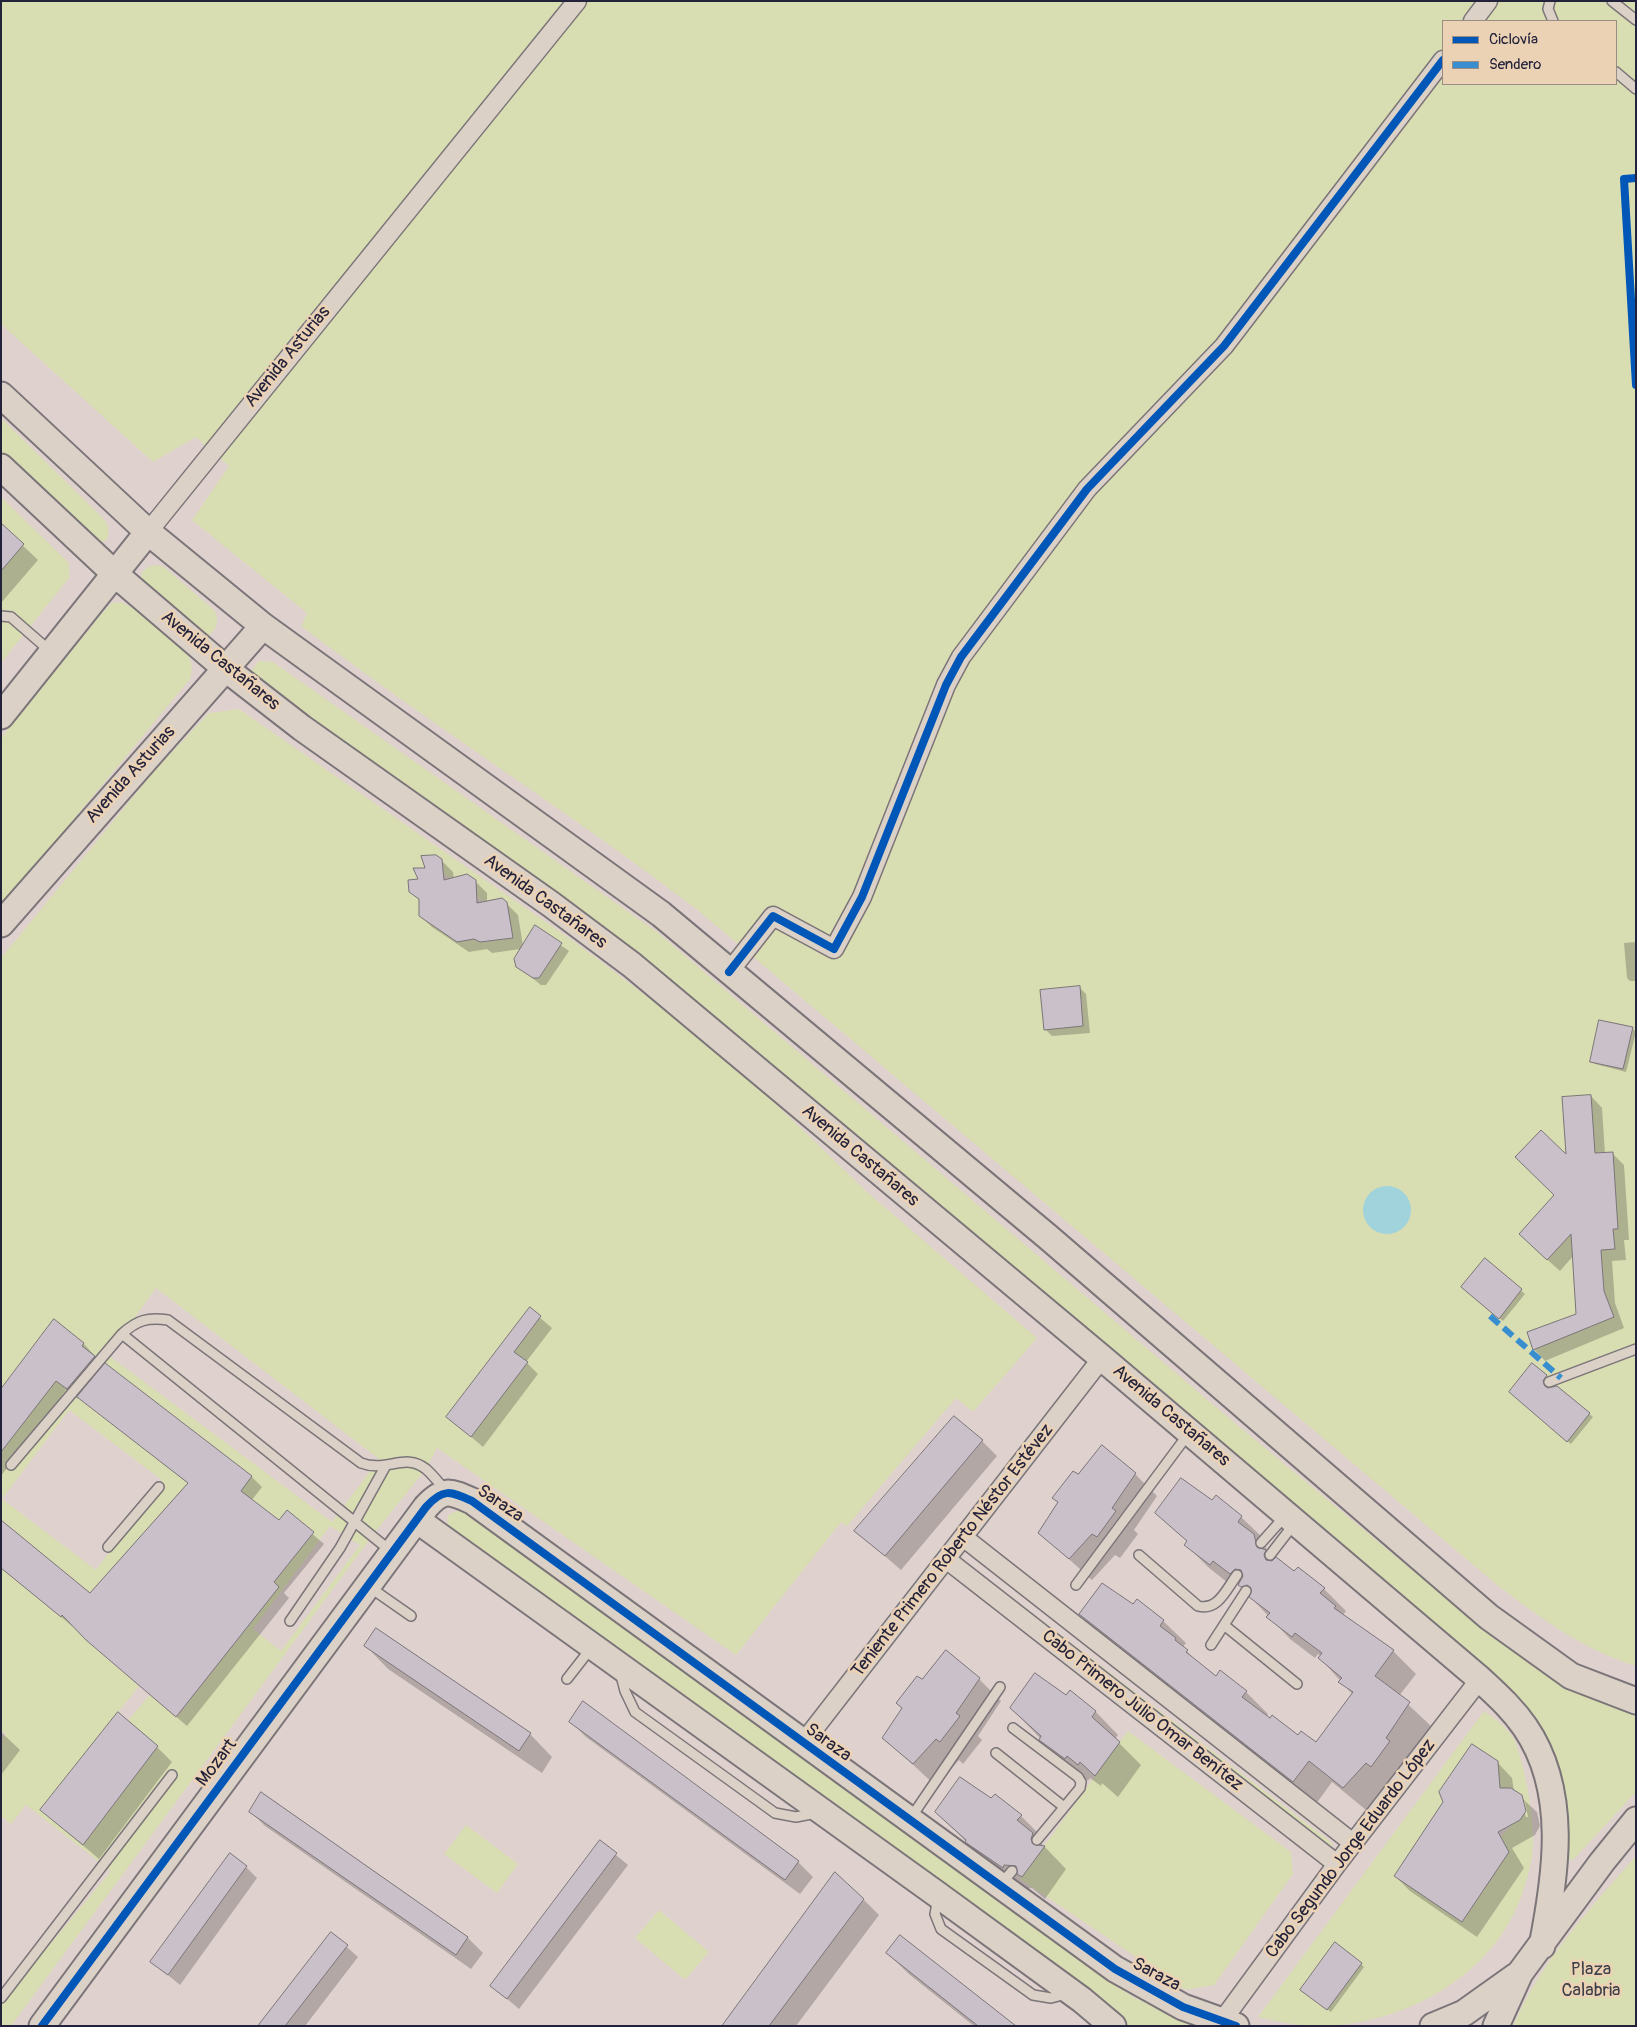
<!DOCTYPE html>
<html>
<head>
<meta charset="utf-8">
<style>
  body { margin:0 }
  #map { position:relative; width:1637px; height:2027px; overflow:hidden; background:#dfd1ce; font-family:Pangolin,sans-serif }
  canvas { display:block }
  .frame { position:absolute; inset:0; border:2px solid #22223b; pointer-events:none }
  .legend { position:absolute; left:1442px; top:20px; width:175px; height:65px; box-sizing:border-box; background:#ecd2b4; border:1px solid #9b8c84; margin:0; padding:6px 9px; list-style:none; font-size:15px; color:#22223b }
  .legend li { display:flex; align-items:center; gap:10px; height:25px }
  .legend b { width:25px; border:1px solid #9b8c84 }
</style>
</head>
<body>
<div id="map">
<canvas width="1637" height="2027"></canvas>
<div class="frame"></div>
<ul class="legend">
<li><b style="height:6px;background:#0057b8"></b>Ciclovía</li>
<li><b style="height:6px;background:#398ed0"></b>Sendero</li>
</ul>
</div>
<script>
const c = document.querySelector('canvas').getContext('2d');
c.lineJoin = 'round';
function fill(path, color) {
  c.fillStyle = color;
  c.fill(path, 'evenodd');
}
function trace(path, color, width, dash) {
  c.strokeStyle = color;
  c.lineWidth = width;
  c.lineCap = dash ? 'butt' : 'round';
  c.setLineDash(dash || []);
  c.stroke(path);
}
function drawText(font, color, halo, rows, align = 'center') {
  c.font = font + ' Pangolin,sans-serif';
  c.lineWidth = 5;
  c.setLineDash([]);
  c.textBaseline = 'middle';
  c.strokeStyle = halo;
  c.fillStyle = color;
  for (const [text, x, y, turn = 0] of rows) {
    c.save();
    c.translate(x, y);
    c.rotate((+turn || 0) * Math.PI / 180);
    c.textAlign = isNaN(turn) ? turn : align;
    if (halo) c.strokeText(text, 0, 0);
    c.fillText(text, 0, 0);
    c.restore();
  }
}
fill(new Path2D(`
  M 1,1 L 1636,1 L 1636,1666 C 1582,1649 1542,1619 1497,1585 L 700,912 C 570,812 431,725 301,626 L 307,613 L 192,520 L 229,466 L 196,437 L 153,462 L 1,324 ZM 1443,21 L 1616,21 L 1616,84 L 1443,84 Z
  M 1,418 L 102,517 C 109,525 110,530 107,540 L 99,542 L 1,458 Z
  M 1,497 L 69,563 L 69,578 L 1,663 Z
  M 155,565 L 164,567 L 215,611 C 219,622 218,628 208,636 L 199,635 L 140,583 L 142,572 L 148,567 Z
  M 121,602 C 146,615 203,646 190,679 L 1,907 L 1,738 L 103,612 L 112,603 Z
  M 259,661 L 273,662 L 657,932 L 1230,1419 L 1492,1636 L 1544,1674 L 1588,1697 L 1636,1715 L 1636,1792 L 1573,1860 L 1567,1860 L 1564,1853 L 1548,1752 L 673,987 L 261,691 L 250,673 Z
  M 239,709 L 576,943 L 726,1056 L 866,1191 L 1037,1338 L 973,1412 L 956,1398 L 847,1526 L 841,1522 L 736,1655 L 437,1448 L 426,1469 L 372,1536 L 11,2026 L 1,2026 L 1,1992 L 7,1996 L 111,1871 L 26,1805 L 11,1824 L 1,1816 L 1,1740 L 6,1734 L 1,1731 L 1,1568 L 61,1617 L 78,1595 L 77,1583 L 1,1520 L 1,1452 L 84,1343 L 54,1319 L 1,1389 L 1,958 L 156,769 L 209,713 ZM 421,856 L 436,856 L 442,859 L 444,874 L 450,878 L 467,874 L 476,880 L 477,897 L 485,902 L 502,899 L 507,902 L 510,918 L 495,940 L 480,942 L 474,939 L 457,942 L 419,916 L 419,899 L 409,892 L 408,880 L 418,879 L 413,868 L 425,868 ZM 535,925 L 562,943 L 539,978 L 533,978 L 516,967 L 514,959 ZM 156,1288 L 379,1459 L 332,1522 L 108,1355 ZM 530,1307 L 541,1316 L 514,1352 L 527,1362 L 471,1437 L 446,1417 ZM 104,1363 L 252,1476 L 241,1491 L 279,1520 L 287,1510 L 314,1532 L 284,1570 L 187,1483 L 193,1474 L 180,1476 L 78,1398 ZM 69,1410 L 162,1480 L 96,1570 L 2,1499 ZM 330,1526 L 360,1545 L 281,1651 L 253,1629 ZM 259,1569 L 279,1587 L 177,1717 L 150,1695 L 128,1720 L 158,1746 L 83,1845 L 40,1810 L 139,1686 L 89,1643 Z
  M 463,1508 L 1133,1997 L 1192,2026 L 1126,2026 L 456,1537 C 449,1530 446,1525 448,1515 Z
  M 963,1563 L 967,1563 L 1332,1843 L 1332,1847 L 1329,1847 Z
  M 1484,1711 C 1494,1718 1505,1726 1512,1736 C 1521,1749 1530,1797 1531,1813 C 1532,1823 1533,1833 1533,1843 C 1533,1859 1528,1876 1523,1891 C 1496,1975 1406,2024 1322,2026 C 1300,2026 1279,2022 1258,2017 ZM 1472,1744 L 1498,1761 L 1496,1788 L 1511,1788 L 1522,1795 L 1526,1811 C 1519,1822 1508,1826 1501,1837 L 1509,1852 L 1462,1922 L 1394,1876 L 1443,1802 L 1439,1792 ZM 1335,1943 L 1362,1963 L 1327,2010 L 1300,1990 Z
  M 1128,1731 L 1291,1852 L 1293,1874 L 1214,1985 L 1185,1990 L 1020,1879 Z
  M 466,1825 L 518,1864 L 497,1893 L 444,1854 Z
  M 1636,1856 L 1636,2026 L 1513,2026 C 1541,1961 1590,1908 1636,1856 Z
  M 659,1910 L 709,1952 L 685,1980 L 635,1938 Z`), '#d9ddb2');
fill(new Path2D(`
  M1363 1210a24 24 0 1 1 48 0a24 24 0 1 1-48 0Z`), '#a0d3db');
fill(new Path2D(`
  M 1,525 L 38,560 L 1,603 Z
  M 441,860 L 453,872 L 454,879 L 475,881 L 487,893 L 487,903 L 506,903 L 518,915 L 523,946 L 535,927 L 569,951 L 546,985 L 541,985 L 517,966 L 521,949 L 492,953 L 487,949 L 469,952 L 432,927 L 420,916 L 420,901 L 410,891 L 427,869 Z
  M 1636,942 L 1636,981 L 1630,981 L 1627,978 L 1624,943 Z
  M 1079,987 L 1086,994 L 1090,1033 L 1052,1036 L 1045,1029 Z
  M 1632,1028 L 1636,1032 L 1626,1072 L 1595,1064 L 1591,1061 Z
  M 1591,1096 L 1602,1108 L 1605,1154 L 1612,1153 L 1624,1165 L 1629,1240 L 1624,1240 L 1626,1260 L 1612,1261 L 1615,1303 L 1624,1328 L 1545,1361 L 1534,1349 L 1577,1315 L 1574,1255 L 1560,1271 L 1532,1246 L 1556,1195 Z
  M 1485,1260 L 1525,1294 L 1503,1321 L 1466,1290 Z
  M 530,1309 L 552,1328 L 526,1362 L 538,1374 L 483,1447 L 448,1417 Z
  M 54,1320 L 84,1344 L 104,1366 L 105,1365 L 252,1477 L 262,1487 L 252,1500 L 279,1522 L 287,1512 L 324,1544 L 284,1593 L 289,1598 L 187,1726 L 98,1650 L 73,1624 L 72,1626 L 1,1568 L 1,1522 L 90,1595 L 189,1484 L 79,1397 L 78,1399 L 66,1390 L 1,1476 L 1,1391 Z
  M 1546,1376 L 1549,1379 L 1546,1384 L 1547,1389 L 1557,1387 L 1593,1417 L 1571,1444 L 1514,1395 Z
  M 982,1441 L 997,1456 L 901,1570 L 856,1531 Z
  M 1135,1474 L 1157,1496 L 1134,1530 L 1138,1534 L 1120,1558 L 1115,1555 L 1092,1580 L 1040,1533 L 1078,1476 Z
  M 1216,1497 L 1241,1517 L 1264,1539 L 1261,1543 L 1276,1558 L 1294,1573 L 1324,1589 L 1346,1611 L 1343,1615 L 1346,1618 L 1393,1651 L 1416,1674 L 1399,1696 L 1431,1726 L 1389,1785 L 1366,1810 L 1332,1782 L 1316,1804 L 1103,1637 L 1080,1614 L 1134,1606 L 1163,1621 L 1186,1643 L 1183,1647 L 1197,1662 L 1217,1677 L 1246,1692 L 1268,1714 L 1266,1717 L 1298,1737 L 1316,1743 L 1352,1694 L 1320,1658 L 1321,1656 L 1318,1654 L 1315,1658 L 1290,1639 L 1239,1585 L 1236,1582 L 1233,1587 L 1208,1567 L 1186,1545 L 1188,1542 L 1157,1513 L 1212,1501 Z
  M 366,1646 L 530,1734 L 552,1757 L 542,1773 L 388,1669 Z
  M 979,1679 L 1001,1701 L 978,1736 L 982,1740 L 963,1764 L 959,1760 L 936,1786 L 884,1738 Z
  M 1070,1692 L 1096,1712 L 1118,1735 L 1115,1739 L 1141,1765 L 1118,1797 L 1102,1783 L 1101,1786 L 1090,1778 L 1088,1781 L 1063,1762 L 1011,1708 L 1066,1697 Z
  M 571,1722 L 798,1862 L 813,1877 L 800,1894 L 586,1737 Z
  M 1,1732 L 20,1750 L 1,1775 Z
  M 157,1747 L 172,1762 L 99,1859 L 41,1810 Z
  M 1497,1762 L 1512,1778 L 1514,1791 L 1537,1812 L 1540,1826 L 1535,1835 L 1512,1848 L 1524,1868 L 1477,1937 L 1410,1891 L 1395,1876 L 1445,1802 ZM 1522,1802 L 1525,1802 L 1528,1817 L 1526,1817 Z
  M 261,1794 L 468,1938 L 483,1953 L 471,1969 L 265,1826 L 250,1811 Z
  M 991,1800 L 1021,1816 L 1043,1838 L 1040,1842 L 1066,1869 L 1045,1899 L 1032,1888 L 1026,1889 L 989,1864 L 936,1812 Z
  M 600,1842 L 628,1865 L 519,2009 L 492,1986 Z
  M 246,1867 L 257,1878 L 180,1985 L 152,1962 Z
  M 864,1900 L 879,1915 L 796,2026 L 723,2026 Z
  M 331,1933 L 358,1957 L 305,2026 L 259,2026 Z
  M 887,1953 L 1014,2026 L 974,2026 L 910,1975 Z
  M 1361,1964 L 1364,1967 L 1331,2012 L 1305,1993 Z`), '#0003');
const building = new Path2D(`
  M 1,523 L 24,544 L 1,571 Z
  M 436,855 L 442,859 L 444,880 L 467,874 L 476,880 L 477,903 L 502,898 L 507,902 L 513,938 L 480,942 L 474,939 L 457,942 L 419,916 L 419,899 L 409,892 L 408,880 L 418,879 L 413,868 L 425,868 L 421,856 Z
  M 535,925 L 562,943 L 539,978 L 533,978 L 516,967 L 514,959 Z
  M 1080,986 L 1083,1026 L 1044,1030 L 1040,990 Z
  M 1599,1020 L 1633,1027 L 1623,1069 L 1590,1062 Z
  M 1591,1095 L 1595,1153 L 1613,1152 L 1618,1229 L 1613,1229 L 1615,1249 L 1601,1250 L 1604,1291 L 1614,1317 L 1533,1350 L 1527,1332 L 1576,1314 L 1571,1234 L 1547,1260 L 1519,1234 L 1554,1195 L 1515,1157 L 1541,1130 L 1566,1154 L 1562,1097 Z
  M 1485,1258 L 1522,1289 L 1499,1319 L 1461,1287 Z
  M 530,1307 L 541,1316 L 514,1352 L 528,1362 L 471,1437 L 446,1417 Z
  M 54,1319 L 84,1343 L 82,1346 L 95,1356 L 67,1389 L 56,1381 L 1,1452 L 1,1389 Z
  M 105,1363 L 252,1476 L 241,1491 L 279,1520 L 287,1510 L 314,1532 L 274,1582 L 279,1587 L 176,1717 L 86,1640 L 62,1615 L 61,1617 L 1,1568 L 1,1520 L 90,1593 L 188,1483 L 77,1397 Z
  M 1532,1363 L 1547,1375 L 1543,1381 L 1545,1386 L 1548,1388 L 1557,1386 L 1590,1413 L 1567,1442 L 1509,1392 Z
  M 954,1416 L 983,1440 L 885,1556 L 854,1531 Z
  M 1102,1445 L 1136,1473 L 1112,1508 L 1116,1511 L 1097,1537 L 1092,1534 L 1069,1559 L 1038,1533 L 1058,1502 L 1052,1498 L 1073,1471 L 1078,1474 Z
  M 1181,1478 L 1212,1500 L 1216,1495 L 1242,1516 L 1238,1522 L 1254,1534 L 1257,1547 L 1266,1550 L 1264,1555 L 1266,1560 L 1272,1561 L 1276,1557 L 1294,1571 L 1298,1567 L 1325,1588 L 1320,1593 L 1336,1606 L 1334,1608 L 1394,1650 L 1375,1676 L 1410,1702 L 1386,1738 L 1390,1741 L 1371,1767 L 1366,1763 L 1343,1788 L 1309,1761 L 1293,1782 L 1079,1614 L 1102,1583 L 1133,1604 L 1137,1599 L 1164,1620 L 1160,1626 L 1176,1638 L 1175,1640 L 1188,1650 L 1186,1652 L 1216,1676 L 1220,1670 L 1247,1691 L 1242,1697 L 1270,1718 L 1272,1715 L 1298,1735 L 1301,1731 L 1316,1742 L 1353,1692 L 1338,1682 L 1342,1678 L 1318,1658 L 1322,1653 L 1295,1633 L 1292,1637 L 1266,1617 L 1270,1613 L 1249,1597 L 1251,1588 L 1247,1585 L 1241,1587 L 1238,1585 L 1243,1576 L 1241,1570 L 1235,1569 L 1230,1574 L 1213,1561 L 1210,1565 L 1184,1545 L 1187,1541 L 1155,1513 Z
  M 376,1628 L 531,1733 L 519,1751 L 364,1646 Z
  M 946,1650 L 980,1678 L 956,1713 L 960,1716 L 940,1742 L 936,1739 L 913,1764 L 882,1738 L 902,1708 L 896,1703 L 917,1676 L 922,1679 Z
  M 1035,1673 L 1066,1695 L 1070,1690 L 1096,1711 L 1092,1717 L 1120,1742 L 1095,1776 L 1080,1762 L 1078,1765 L 1067,1756 L 1065,1759 L 1039,1740 L 1041,1736 L 1010,1708 Z
  M 583,1701 L 799,1861 L 785,1880 L 569,1722 Z
  M 118,1712 L 158,1746 L 83,1845 L 40,1810 Z
  M 1472,1744 L 1498,1761 L 1500,1788 L 1511,1788 L 1522,1795 L 1526,1811 L 1520,1820 L 1498,1832 L 1509,1852 L 1462,1922 L 1394,1876 L 1443,1802 L 1439,1792 Z
  M 960,1777 L 991,1798 L 995,1794 L 1022,1815 L 1017,1820 L 1033,1833 L 1031,1839 L 1033,1844 L 1045,1846 L 1022,1877 L 1017,1874 L 1016,1866 L 1004,1865 L 1003,1868 L 965,1842 L 966,1840 L 935,1812 Z
  M 261,1792 L 468,1937 L 456,1955 L 249,1812 Z
  M 600,1840 L 617,1853 L 507,1999 L 490,1986 Z
  M 230,1853 L 247,1866 L 168,1975 L 150,1962 Z
  M 835,1872 L 864,1899 L 769,2026 L 722,2026 Z
  M 331,1932 L 348,1945 L 285,2026 L 258,2026 Z
  M 900,1935 L 1016,2026 L 978,2026 L 886,1953 Z
  M 1335,1942 L 1362,1963 L 1327,2010 L 1300,1990 Z`);
fill(building, '#c9c0c9');
trace(building, '#7b7579', 1);
const lane = new Path2D(`
  M 1550,1 L 1548,9 L 1553,21
  M 1612,1 L 1636,20
  M 1616,72 L 1636,89
  M 1,616 L 11,617 L 50,651
  M 122,1334 L 392,1552
  M 1549,1382 L 1636,1349
  M 11,1465 L 122,1334 C 137,1320 148,1317 168,1320 L 361,1463 C 387,1473 405,1452 426,1469 C 433,1475 439,1483 445,1490
  M 1261,1543 L 1286,1515
  M 108,1547 L 159,1487
  M 1139,1555 L 1198,1606 C 1218,1611 1226,1590 1237,1575
  M 1270,1555 L 1294,1524
  M 1076,1585 L 1189,1433
  M 368,1586 L 411,1616
  M 290,1621 L 340,1548 L 385,1467
  M 1224,1625 L 1297,1684
  M 1211,1645 L 1246,1591
  M 620,1672 L 625,1691 L 635,1712 L 775,1813 L 796,1817 L 816,1813
  M 567,1679 L 592,1647
  M 1013,1728 L 1078,1777 L 1081,1782 L 1080,1788 L 1037,1840
  M 996,1753 L 1064,1807
  M 910,1819 L 1000,1687
  M 1001,1884 L 1012,1871
  M 938,1898 L 935,1914 L 941,1929 L 1033,1995 L 1051,1998 L 1066,1994
  M 1,1998 L 172,1775`);
const street = new Path2D(`
  M 1473,21 L 1488,1
  M 148,532 L 577,1
  M 729,972 L 773,916 L 834,949 L 862,897 L 946,685 L 961,657 L 1087,489 L 1224,346 L 1443,60
  M 963,1537 L 1353,1843
  M 946,1559 L 1337,1864
  M 803,1743 L 1102,1358
  M 1222,2021 L 1337,1864 L 1480,1679`);
const secondary = new Path2D(`
  M 1,395 L 148,532 L 263,626 L 661,914 L 1048,1237 L 1489,1617 L 1571,1676 L 1636,1701
  M 1,467 L 115,574 L 226,669 L 302,728 L 552,905 L 632,965 L 1102,1358 L 1480,1679 C 1496,1694 1512,1708 1525,1727 C 1569,1791 1556,1875 1542,1946
  M 1,716 L 148,532
  M 1,924 L 263,626
  M 417,1520 L 938,1895 L 1082,2000 L 1113,2026
  M 42,2026 L 426,1507 C 443,1488 450,1491 472,1501 L 1115,1969 L 1183,2007 L 1236,2026
  M 1433,2026 L 1464,2013 L 1516,1976
  M 1496,2026 L 1520,1973 L 1602,1862 L 1636,1820`);
trace(lane, '#7b7579', 12);
trace(street, '#7b7579', 21);
trace(secondary, '#7b7579', 29);
trace(lane, '#dbd1c7', 9);
trace(street, '#dbd1c7', 18);
trace(secondary, '#dbd1c7', 25);
trace(new Path2D(`
  M 1490,1316 L 1561,1378`), '#398ed0', 6, [12, 6]);
trace(new Path2D(`
  M 1636,178 L 1624,179 L 1636,385
  M 729,972 L 773,916 L 834,949 L 862,897 L 946,685 L 961,657 L 1087,489 L 1224,346 L 1443,60
  M 42,2026 L 426,1507 C 443,1488 450,1491 472,1501 L 1115,1969 L 1183,2007 L 1236,2026`), '#0057b8', 8);
drawText('18px', '#22223b', '#ecd2b4', [
  ["Avenida Asturias",288,357,-51],
  ["Avenida Castañares",220,661,39],
  ["Avenida Asturias",131,775,-48],
  ["Avenida Castañares",545,902,36],
  ["Avenida Castañares",860,1156,40],
  ["Avenida Castañares",1171,1416,40],
  ["Saraza",500,1504,34],
  ["Teniente Primero Roberto Néstor Estévez",953,1551,-52],
  ["Cabo Primero Julio Omar Benítez",1142,1711,38],
  ["Saraza",828,1743,36],
  ["Mozart",217,1763,-53],
  ["Cabo Segundo Jorge Eduardo López",1351,1849,-53],
  ["Saraza",1156,1975,28]
]);
drawText('18px', '#3d4049', '#ecd2b4', [
  ["Plaza",1591,1970],
  ["Calabria",1591,1991]
]);
</script>
</body>
</html>
